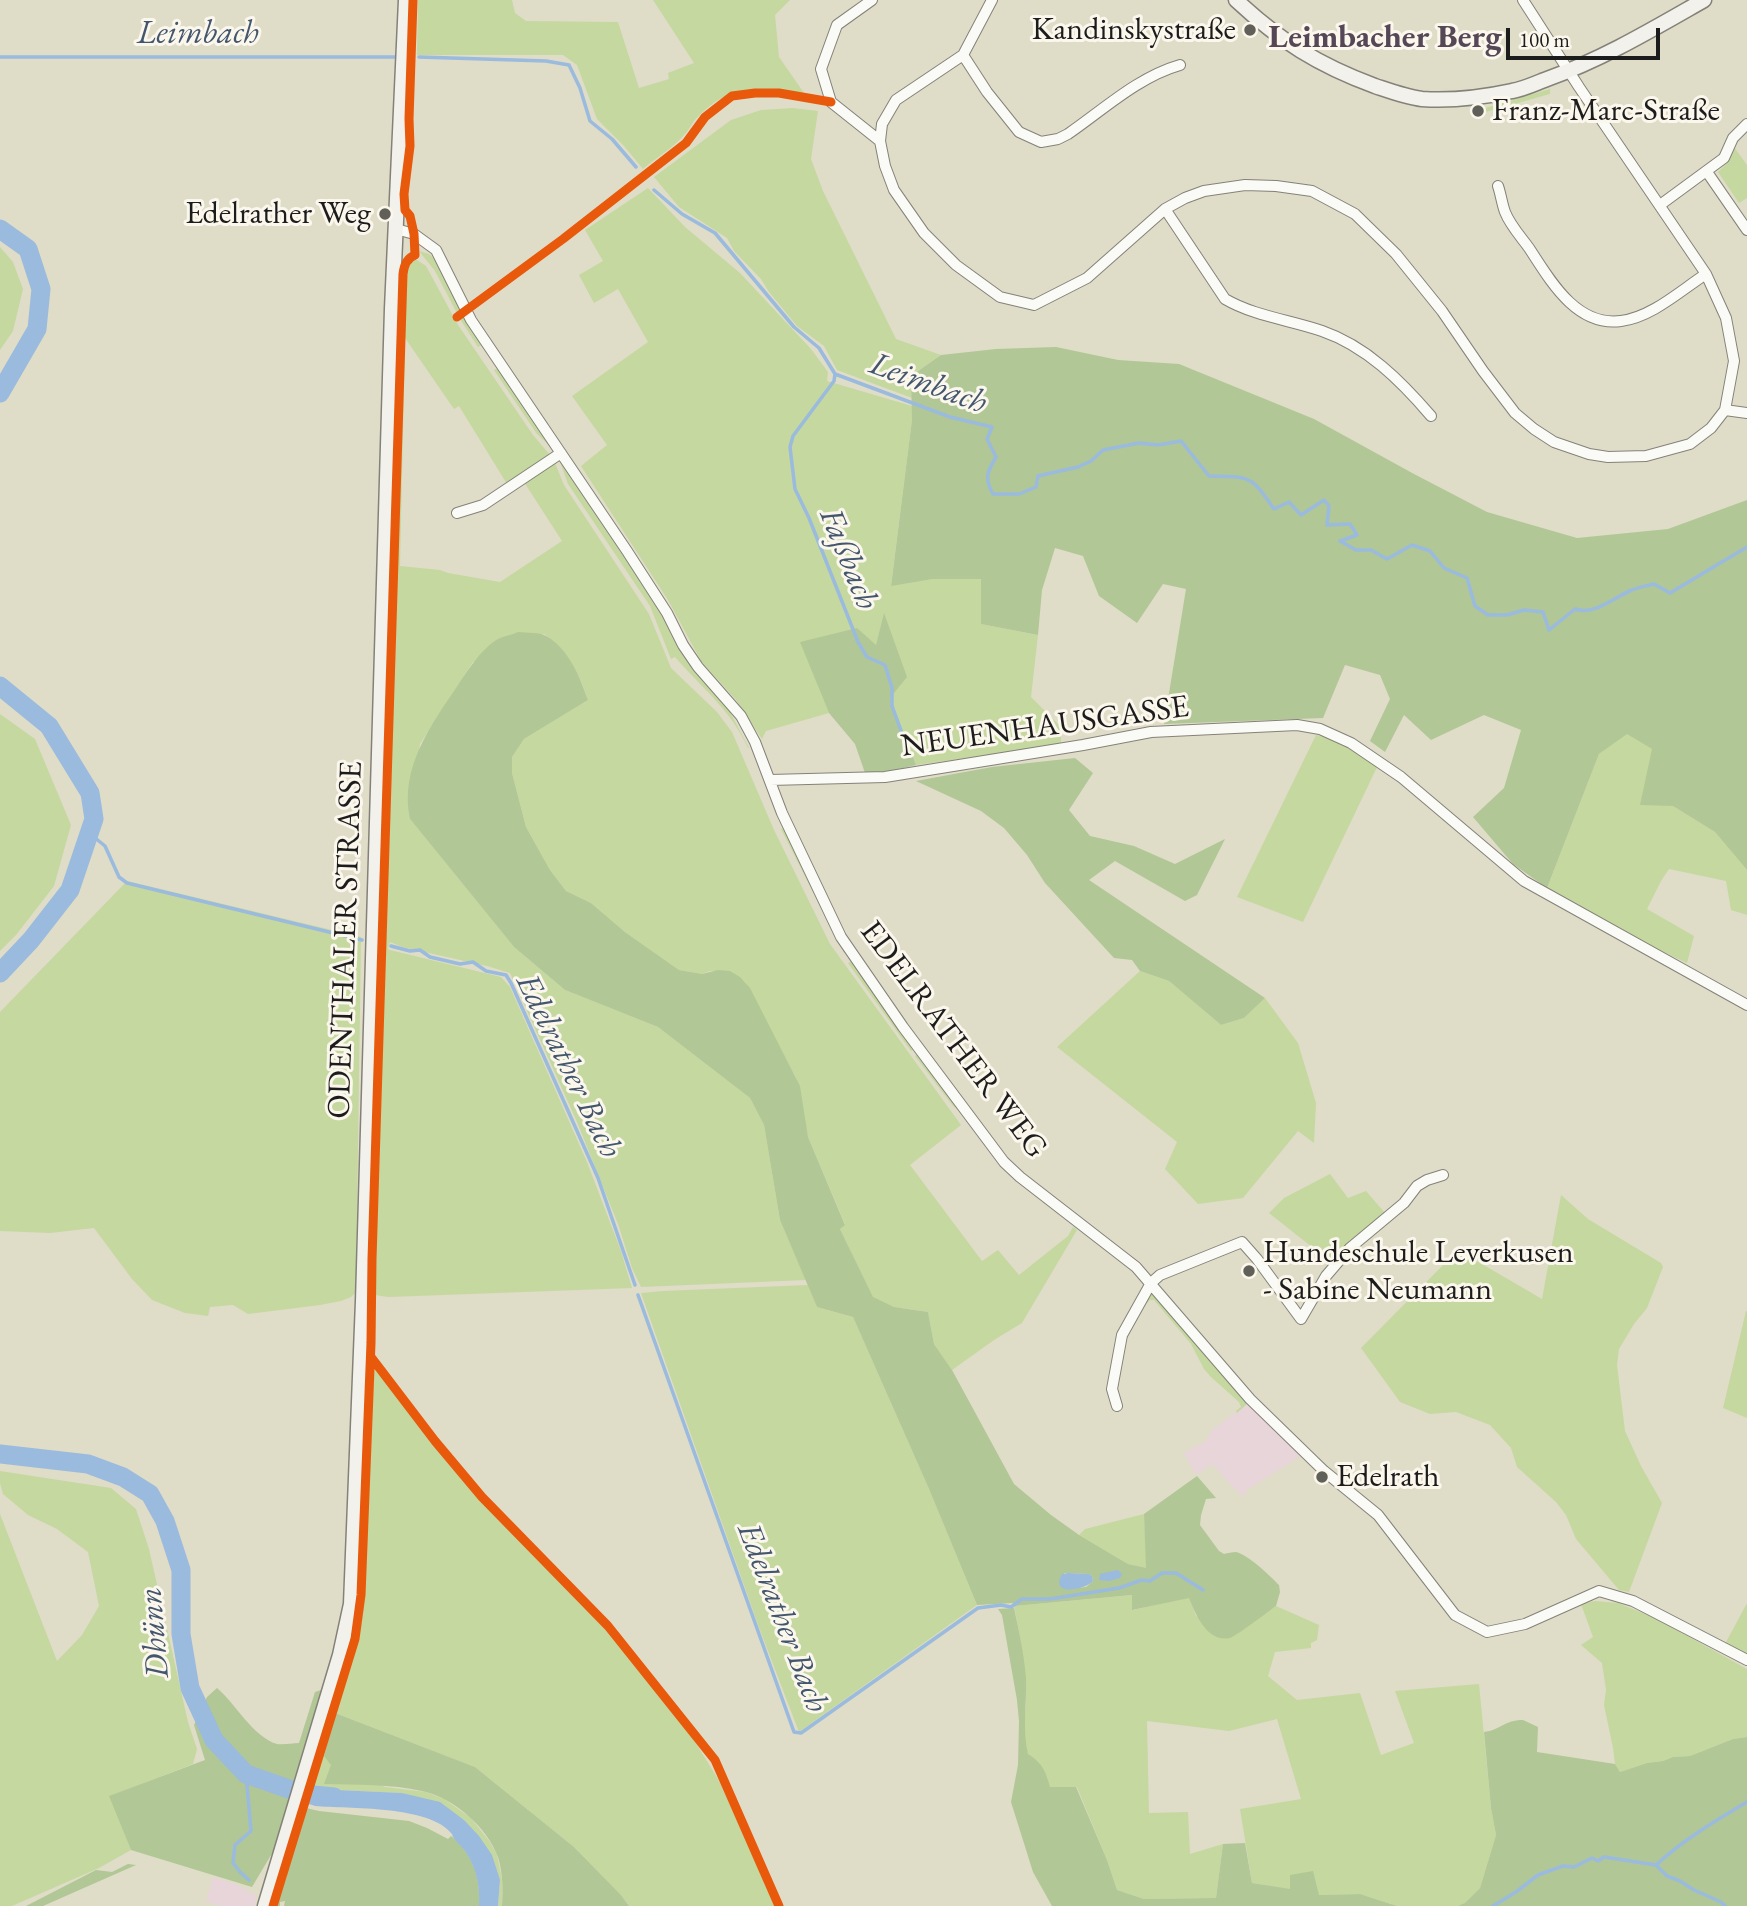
<!DOCTYPE html>
<html>
<head>
<meta charset="utf-8">
<style>
  body { margin:0 }
  #map { position:relative; width:1747px; height:1906px; overflow:hidden; background:#dfdcc8; font-family:"EB Garamond",serif }
  canvas { display:block }
  .scale { position:absolute; left:1506px; top:28px; width:154px; height:32px; box-sizing:border-box; border:4px solid #1c1c1c; border-top:0; padding-left:9px; font-size:21px; line-height:24px; white-space:nowrap; color:#1c1c1c; -webkit-text-stroke:5px #fbf7ec; paint-order:stroke }
</style>
</head>
<body>
<div id="map">
<canvas width="1747" height="1906"></canvas>
<div class="scale">100 m</div>
</div>
<script>
const c = document.querySelector('canvas').getContext('2d');
c.lineJoin = 'round';
function fill(path, color) {
  c.fillStyle = color;
  c.fill(path, 'evenodd');
}
function trace(path, color, width, dash) {
  c.strokeStyle = color;
  c.lineWidth = width;
  c.lineCap = dash ? 'butt' : 'round';
  c.setLineDash(dash || []);
  c.stroke(path);
}
function drawText(font, color, halo, rows, align = 'center') {
  c.font = font + ' "EB Garamond",serif';
  c.lineWidth = 6;
  c.setLineDash([]);
  c.textBaseline = 'middle';
  c.strokeStyle = halo;
  c.fillStyle = color;
  for (const [text, x, y, turn = 0] of rows) {
    c.save();
    c.translate(x, y);
    c.rotate((+turn || 0) * Math.PI / 180);
    c.textAlign = isNaN(turn) ? turn : align;
    if (halo) c.strokeText(text, 0, 0);
    c.fillText(text, 0, 0);
    c.restore();
  }
}
fill(new Path2D(`
  M 1248,1404 L 1302,1455 L 1244,1492 L 1246,1495 L 1244,1497 L 1234,1488 L 1212,1464 L 1196,1475 L 1184,1453 L 1206,1441 L 1212,1430 Z
  M 213,1877 L 235,1884 L 257,1896 L 254,1906 L 221,1906 L 206,1901 Z`), '#e8d5d9');
fill(new Path2D(`
  M 418,0 L 512,0 L 515,13 L 526,21 L 618,22 L 639,88 L 669,79 L 668,73 L 694,63 L 653,0 L 790,0 L 775,15 L 779,57 L 804,93 C 759,87 728,82 694,121 C 691,125 689,130 685,134 C 674,147 656,158 643,169 L 624,146 L 597,119 L 577,65 L 563,55 L 417,55 Z
  M 1550,89 L 1550,94 L 1482,113 L 1482,109 Z
  M 793,108 L 818,111 L 811,159 L 823,191 L 896,339 L 941,355 L 911,376 L 912,398 L 837,370 L 824,346 L 797,326 L 769,292 L 761,279 L 734,251 L 727,238 L 679,207 L 654,177 L 731,120 L 761,110 Z
  M 1734,147 L 1747,165 L 1747,198 L 1739,203 L 1718,172 L 1729,161 Z
  M 648,188 L 685,227 L 740,273 L 811,349 L 828,372 L 827,381 L 912,406 L 912,420 L 891,585 L 933,579 L 981,579 L 981,624 L 1038,635 L 1031,697 L 1061,727 L 1061,745 L 916,765 L 889,697 L 884,615 L 876,646 L 801,642 L 829,713 L 766,731 L 762,739 L 736,700 L 701,661 L 668,600 L 581,466 L 607,445 L 572,396 L 648,342 L 618,289 L 594,303 L 579,275 L 603,261 L 585,230 Z
  M 0,247 L 13,262 L 23,289 L 13,331 L 0,350 Z
  M 419,251 L 429,254 L 436,260 L 457,304 L 482,345 L 478,347 L 460,319 L 435,271 Z
  M 412,252 L 412,254 L 405,259 L 402,268 L 385,764 L 400,269 L 403,260 Z
  M 414,258 L 426,266 L 458,325 L 533,435 L 550,455 L 507,484 L 459,406 L 454,409 L 405,338 L 400,566 L 440,570 L 448,573 L 500,582 L 562,541 L 524,482 L 555,463 L 564,485 L 649,614 L 671,668 L 717,712 L 732,732 L 774,830 L 830,944 L 961,1125 L 910,1165 L 982,1261 L 998,1250 L 1019,1275 L 1068,1236 L 1073,1227 L 1077,1230 L 1022,1323 L 994,1340 L 952,1370 L 934,1344 L 928,1312 L 894,1307 L 873,1298 L 840,1229 L 845,1224 L 808,1137 L 796,1078 L 745,982 L 730,971 L 710,971 L 702,974 L 679,970 L 625,932 L 591,903 L 566,891 L 550,870 L 526,827 L 512,773 L 512,757 L 524,739 L 588,700 C 578,669 569,655 544,634 L 473,662 L 420,744 L 410,819 L 514,947 L 565,990 L 658,1027 L 750,1098 L 764,1125 L 780,1220 L 806,1280 L 641,1287 L 632,1268 L 618,1224 L 577,1122 L 510,973 L 487,966 L 402,947 L 390,942 L 388,949 L 390,950 L 501,977 L 510,987 L 587,1162 L 621,1251 L 632,1288 L 416,1296 L 388,1297 L 375,1295 L 373,1259 L 403,330 L 405,268 L 408,263 Z
  M 498,368 L 551,447 L 537,434 L 494,370 Z
  M 559,459 L 658,607 L 691,666 L 730,712 L 749,748 L 748,748 C 731,710 702,688 675,657 L 671,659 L 650,606 L 568,484 Z
  M 0,714 L 35,739 L 71,825 L 54,886 L 16,935 L 0,951 Z
  M 1627,733 L 1652,749 L 1673,806 L 1715,832 L 1747,870 L 1747,915 L 1731,910 L 1726,881 L 1669,869 L 1661,881 L 1647,909 L 1694,936 L 1687,963 L 1627,935 L 1547,888 L 1599,754 Z
  M 1316,735 L 1334,739 L 1378,765 L 1303,922 L 1237,897 Z
  M 783,828 L 847,952 L 844,953 L 781,829 Z
  M 127,881 L 361,937 L 356,1287 L 355,1293 L 351,1297 L 341,1301 L 320,1305 L 248,1314 L 233,1305 L 210,1307 L 208,1316 L 185,1313 L 152,1300 L 132,1279 L 94,1228 L 50,1233 L 0,1231 L 0,1012 Z
  M 852,961 L 916,1048 L 911,1051 L 848,963 Z
  M 1140,971 L 1169,981 L 1221,1025 L 1244,1018 L 1265,998 L 1298,1043 L 1316,1103 L 1314,1143 L 1298,1131 L 1243,1198 L 1198,1204 L 1165,1169 L 1177,1142 L 1057,1047 Z
  M 919,1053 L 962,1113 L 953,1106 L 915,1056 Z
  M 1330,1174 L 1348,1198 L 1366,1191 L 1385,1213 L 1332,1263 L 1269,1213 L 1284,1198 Z
  M 1561,1195 L 1588,1219 L 1661,1263 L 1663,1267 L 1647,1308 L 1634,1324 L 1619,1349 L 1617,1365 L 1625,1431 L 1641,1466 L 1662,1503 L 1629,1592 L 1619,1590 L 1576,1539 L 1566,1515 L 1556,1502 L 1517,1467 L 1511,1448 L 1490,1425 L 1456,1412 L 1430,1414 L 1400,1402 L 1361,1348 L 1458,1250 L 1542,1299 Z
  M 808,1285 L 817,1307 L 853,1317 L 929,1489 L 977,1605 L 799,1732 L 758,1625 L 641,1293 L 663,1291 Z
  M 1152,1294 L 1155,1295 L 1247,1404 L 1237,1413 L 1236,1411 L 1241,1407 L 1239,1402 L 1211,1377 L 1204,1369 L 1191,1344 L 1154,1300 L 1150,1300 L 1146,1304 L 1143,1302 Z
  M 1746,1311 L 1747,1311 L 1747,1418 L 1723,1408 Z
  M 375,1367 L 436,1445 L 492,1512 L 580,1600 L 625,1650 L 692,1737 L 718,1779 L 777,1906 L 629,1906 L 621,1895 L 574,1847 L 475,1767 L 335,1713 C 346,1679 359,1645 363,1609 C 372,1529 362,1446 375,1367 Z
  M 0,1471 L 111,1488 L 136,1509 L 149,1549 L 188,1722 L 197,1749 L 193,1764 L 110,1796 L 131,1850 L 99,1868 L 12,1906 L 0,1906 L 0,1514 L 57,1661 L 82,1635 L 99,1606 L 88,1552 L 57,1529 L 28,1515 L 3,1494 L 0,1483 Z
  M 1144,1514 L 1147,1569 L 1128,1564 L 1079,1535 L 1085,1529 Z
  M 1133,1595 L 1133,1610 L 1189,1597 L 1196,1616 L 1230,1638 L 1276,1606 L 1319,1625 L 1317,1640 L 1311,1643 L 1311,1648 L 1275,1652 L 1268,1676 L 1297,1700 L 1360,1693 L 1381,1755 L 1414,1743 L 1395,1691 L 1479,1684 L 1491,1808 L 1496,1835 L 1480,1888 L 1465,1904 L 1458,1906 L 1397,1906 L 1360,1894 L 1319,1895 L 1252,1883 L 1240,1809 L 1301,1799 L 1277,1719 L 1229,1731 L 1147,1721 L 1149,1813 L 1188,1812 L 1190,1854 L 1223,1844 L 1216,1898 L 1144,1899 L 1117,1890 L 1107,1860 L 1077,1787 L 1049,1787 C 1043,1776 1033,1765 1028,1754 C 1021,1736 1026,1717 1026,1699 C 1026,1667 1020,1637 1014,1606 Z
  M 1595,1601 L 1618,1603 L 1655,1618 L 1747,1669 L 1747,1737 L 1733,1739 L 1690,1756 L 1673,1757 L 1663,1761 L 1647,1763 L 1620,1772 L 1615,1764 L 1613,1748 L 1604,1705 L 1606,1690 L 1602,1663 L 1581,1645 L 1593,1637 L 1581,1604 Z
  M 1747,1603 L 1747,1655 L 1725,1644 Z
  M 332,1727 L 324,1755 L 385,1787 L 426,1792 L 444,1799 L 471,1818 L 490,1842 L 497,1855 L 502,1879 L 502,1906 L 498,1906 L 500,1880 L 464,1820 L 452,1812 L 402,1793 L 338,1790 L 312,1787 Z`), '#c5d8a0');
fill(new Path2D(`
  M 1056,347 L 1118,360 L 1179,364 L 1314,419 L 1414,474 L 1487,512 L 1577,538 L 1668,529 L 1747,500 L 1747,870 L 1715,832 L 1673,806 L 1640,805 L 1652,749 L 1627,734 L 1599,754 L 1547,888 L 1513,864 L 1473,817 L 1504,788 L 1521,730 L 1484,715 L 1431,740 L 1404,715 L 1385,752 L 1370,741 L 1390,699 L 1380,675 L 1345,665 L 1323,718 L 1164,724 L 1186,589 L 1163,584 L 1137,623 L 1099,596 L 1083,556 L 1055,548 L 1042,590 L 1038,635 L 981,624 L 981,579 L 933,579 L 891,586 L 912,420 L 911,376 L 941,355 L 996,349 Z
  M 884,613 L 907,677 L 890,698 L 916,765 L 887,772 L 865,773 L 855,744 L 829,713 L 800,642 L 857,628 L 876,645 Z
  M 518,632 C 527,633 539,632 546,636 C 569,649 580,677 588,700 L 524,739 L 512,757 L 512,773 L 526,827 L 550,870 L 566,891 L 591,903 L 625,932 L 679,970 L 702,974 L 718,970 L 730,971 L 740,977 L 750,988 L 800,1086 L 808,1137 L 845,1225 L 840,1229 L 873,1297 L 894,1307 L 928,1312 L 934,1344 L 952,1370 L 1014,1484 L 1051,1515 L 1079,1535 L 1128,1564 L 1146,1568 L 1144,1514 L 1197,1476 L 1216,1498 L 1206,1499 L 1201,1515 L 1200,1525 L 1219,1551 L 1224,1554 C 1228,1553 1232,1552 1236,1552 C 1249,1555 1270,1576 1279,1585 L 1280,1592 L 1276,1606 C 1268,1612 1236,1636 1230,1638 C 1207,1643 1195,1613 1189,1598 L 1132,1610 L 1132,1595 L 1014,1606 L 1013,1603 L 977,1605 L 929,1489 L 853,1317 L 817,1307 L 780,1220 L 764,1125 L 750,1098 L 658,1027 L 565,990 L 514,947 L 410,819 C 399,768 431,725 458,685 C 468,670 482,648 498,639 C 504,636 512,635 518,632 ZM 1064,1573 L 1089,1574 L 1092,1576 L 1093,1581 L 1086,1587 L 1065,1589 Z
  M 1075,758 L 1093,773 L 1069,810 L 1090,836 L 1134,846 L 1175,864 L 1225,839 L 1197,895 L 1185,901 L 1115,861 L 1089,880 L 1265,998 L 1244,1018 L 1221,1025 L 1169,981 L 1140,971 L 1132,960 L 1114,958 L 1045,883 L 1027,855 L 1004,828 L 981,811 L 916,781 L 992,767 Z
  M 1014,1608 C 1019,1631 1024,1654 1026,1678 C 1027,1704 1022,1729 1028,1754 C 1043,1764 1045,1770 1050,1787 L 1076,1787 L 1107,1860 L 1117,1890 L 1144,1899 L 1216,1898 L 1223,1844 L 1245,1843 L 1252,1883 L 1290,1889 L 1290,1875 L 1313,1871 L 1319,1895 L 1360,1894 L 1397,1906 L 1052,1906 L 1033,1872 L 1011,1802 L 1018,1765 L 1019,1721 L 1017,1700 L 1002,1615 L 998,1609 Z
  M 217,1688 C 236,1704 253,1737 277,1744 C 284,1745 293,1743 299,1743 L 315,1692 L 321,1690 L 321,1699 L 277,1845 L 252,1887 L 131,1850 L 109,1796 L 205,1760 L 194,1725 L 207,1697 Z
  M 335,1713 L 475,1767 L 574,1847 L 621,1895 L 629,1906 L 502,1906 C 503,1890 503,1873 498,1857 C 487,1827 454,1798 422,1791 C 391,1784 357,1785 324,1784 L 331,1765 L 324,1756 Z
  M 1523,1720 L 1538,1727 L 1537,1752 L 1615,1764 L 1620,1772 L 1647,1763 L 1663,1761 L 1673,1757 L 1690,1756 L 1733,1739 L 1747,1737 L 1747,1906 L 1458,1906 L 1465,1903 L 1480,1888 L 1496,1835 L 1491,1808 L 1484,1732 C 1501,1730 1504,1720 1523,1720 Z
  M 306,1808 L 319,1811 L 409,1821 L 427,1828 L 448,1839 L 451,1836 C 473,1854 481,1878 479,1906 L 284,1906 L 285,1901 L 280,1902 L 280,1906 L 275,1906 L 287,1876 L 287,1869 Z
  M 128,1864 L 136,1865 L 43,1906 L 26,1906 L 96,1870 L 112,1872 Z`), '#b1c796');
fill(new Path2D(`
  M 1118,1570 L 1122,1574 L 1120,1578 L 1109,1581 L 1099,1580 L 1100,1574 Z
  M 1068,1573 L 1089,1574 L 1092,1576 L 1093,1581 C 1085,1590 1049,1597 1062,1574 Z
  M 312,1787 L 338,1790 L 402,1793 L 440,1802 L 464,1820 L 479,1836 L 492,1855 L 500,1880 L 498,1906 L 479,1906 C 480,1887 477,1870 467,1854 C 463,1847 457,1843 453,1837 C 452,1836 453,1835 452,1834 C 430,1805 348,1809 315,1806 L 307,1803 Z`), '#9abade');
trace(new Path2D(`
  M 0,57 L 396,57
  M 419,57 L 546,61 L 569,65 L 580,88 L 590,121 L 612,139 L 636,167
  M 654,190 L 682,214 L 715,233 L 794,327 L 819,348 L 835,374 L 950,417 L 992,427 L 987,439 L 996,457 C 987,472 984,478 993,494 L 1019,494 L 1036,487 L 1038,476 L 1078,467 L 1091,461 L 1103,450 L 1139,443 L 1158,445 L 1181,441 L 1209,476 C 1250,477 1250,474 1274,509 L 1289,502 L 1301,515 L 1324,500 L 1329,506 L 1327,525 L 1350,524 L 1357,535 L 1340,541 L 1356,550 L 1371,550 L 1387,559 L 1412,545 L 1430,551 L 1444,568 L 1467,578 L 1475,606 L 1488,615 L 1507,615 L 1524,610 L 1543,612 L 1549,630 L 1575,609 C 1595,616 1614,597 1632,590 C 1639,587 1647,586 1654,584 L 1670,593 L 1747,547
  M 835,374 L 834,381 L 793,436 L 790,447 L 795,489 L 809,518 L 858,642 L 867,657 L 885,665 L 892,688 L 892,706 L 910,755
  M 89,833 L 105,846 L 119,877 L 127,883 L 362,940
  M 391,946 L 410,951 L 420,950 L 430,957 L 460,964 L 473,962 L 486,971 L 506,975 L 511,983 L 598,1178 L 635,1285
  M 638,1295 L 794,1732 L 801,1733 L 978,1608 L 1001,1605 L 1011,1607 L 1022,1599 L 1050,1599 L 1119,1588 L 1142,1580 L 1150,1581 L 1162,1573 L 1176,1573 L 1203,1590
  M 246,1774 L 251,1831 L 235,1845 L 233,1863 L 240,1872 L 249,1880
  M 1656,1865 L 1667,1876 L 1680,1881 L 1694,1890 L 1721,1902 L 1725,1906
  M 1493,1906 L 1516,1892 L 1538,1875 L 1563,1866 L 1574,1867 L 1592,1858 L 1598,1861 L 1604,1857 L 1656,1865 C 1683,1840 1715,1821 1747,1802`), '#9abade', 3.5);
trace(new Path2D(`
  M 0,229 L 28,249 L 41,289 L 37,329 L 0,393
  M 0,686 L 49,726 L 90,793 L 94,819 L 70,890 L 31,940 L 0,973
  M 0,1454 L 88,1464 L 123,1477 L 150,1494 L 165,1521 L 181,1570 L 181,1634 L 190,1688 L 214,1740 L 246,1774 L 303,1794 L 334,1797`), '#9abade', 19);
const street = new Path2D(`
  M 872,0 L 837,25 L 821,69 L 831,102 L 880,141
  M 992,0 L 963,55 L 896,100 L 882,124 L 880,141 L 885,166 L 894,190 L 924,233 L 956,265 L 1000,297 L 1034,305 L 1087,278 L 1165,209 L 1185,198 L 1204,191 L 1245,185 L 1276,186 L 1312,191 L 1355,214 L 1396,254 L 1442,311 L 1483,371 L 1515,413 L 1534,429 L 1554,442 L 1589,454 L 1608,457 L 1646,456 L 1690,444 L 1711,428 L 1725,410 L 1734,361 L 1726,318 L 1706,274 L 1579,87 L 1523,0
  M 963,55 L 987,92 L 1019,132 L 1041,142 L 1058,139 L 1068,134 C 1103,110 1138,77 1180,65
  M 1707,172 L 1747,230
  M 1498,186 C 1501,195 1502,204 1505,212 C 1510,225 1521,237 1529,248 C 1550,280 1576,327 1621,321 C 1652,317 1680,291 1706,274
  M 1660,205 L 1724,158 L 1733,138 L 1747,124
  M 1165,209 L 1225,299 C 1254,316 1290,320 1322,331 C 1366,346 1401,381 1431,416
  M 396,229 L 414,234 L 436,250 L 471,320 L 627,551 L 667,613 L 683,645 L 698,667 L 741,716 L 755,742 L 782,813 L 841,937 L 903,1027 L 1004,1162 L 1020,1177 L 1136,1267 L 1250,1399 L 1324,1471 L 1378,1515 L 1455,1615 L 1487,1632 L 1525,1624 L 1599,1591 L 1633,1601 L 1747,1660
  M 1725,410 L 1747,413
  M 457,513 L 483,505 L 561,453
  M 770,780 L 885,777 L 1083,745 L 1151,732 L 1297,725 L 1320,729 L 1351,743 L 1401,777 L 1524,881 L 1747,1005
  M 1117,1406 L 1112,1389 L 1122,1335 L 1151,1283 L 1160,1275 L 1242,1242 L 1257,1259 L 1301,1319 L 1326,1276 L 1350,1248 L 1404,1203 L 1417,1186 L 1427,1180 L 1443,1175`);
const secondary = new Path2D(`
  M 1236,0 C 1280,41 1318,65 1375,86 C 1390,91 1406,97 1422,99 C 1450,101 1484,97 1512,91 C 1524,89 1536,83 1547,79 C 1603,59 1653,29 1704,0
  M 265,1906 L 340,1655 L 351,1604 L 363,1301 L 392,309 L 406,0`);
trace(street, '#848278', 12);
trace(secondary, '#848278', 17);
trace(street, '#fafaf7', 10);
trace(secondary, '#f3f1ec', 14);
trace(new Path2D(`
  M 457,317 L 563,239 L 686,143 L 705,117 L 732,96 L 755,93 L 779,93 L 831,102
  M 371,1357 L 435,1441 L 482,1497 L 608,1626 L 715,1760 L 779,1906
  M 273,1906 L 355,1639 L 361,1595 L 371,1343 L 372,1259 L 403,274 C 404,265 407,258 415,255 L 414,234 L 410,216 L 405,210 L 404,194 L 410,146 L 409,119 L 413,0`), '#e8590c', 9);
for (const [x, y, r, color] of [
  [1250,30,7,"#605f58"],
  [1478,111,7,"#605f58"],
  [385,214,7,"#605f58"],
  [1249,1271,7,"#605f58"],
  [1322,1477,7,"#605f58"]
]) {
  const dot = new Path2D();
  dot.arc(x, y, r, 0, 2 * Math.PI);
  c.fillStyle = color;
  c.fill(dot);
  trace(dot, '#fbf7ec', 2.5);
}
drawText('32px', '#1c1c1c', '#fbf7ec', [
  ["Kandinskystraße",1236,30,"right"],
  ["Franz-Marc-Straße",1492,111],
  ["Edelrather Weg",371,214,"right"],
  ["Hundeschule Leverkusen",1263,1253],
  ["- Sabine Neumann",1263,1290],
  ["Edelrath",1336,1477]
], 'left');
drawText('32px', '#1c1c1c', '#fbf7ec', [
  ["NEUENHAUSGASSE",1045,727,-8],
  ["ODENTHALER STRASSE",346,940,-88],
  ["EDELRATHER WEG",953,1040,53]
]);
drawText('italic 33px', '#43566d', '#fbf7ec', [
  ["Leimbach",198,34],
  ["Leimbach",928,384,20],
  ["Faßbach",848,559,68],
  ["Edelrather Bach",568,1066,64],
  ["Edelrather Bach",782,1618,69],
  ["Dhünn",155,1633,-95]
]);
drawText('bold 33px', '#554756', '#fbf7ec', [
  ["Leimbacher Berg",1385,38]
]);
</script>
</body>
</html>
